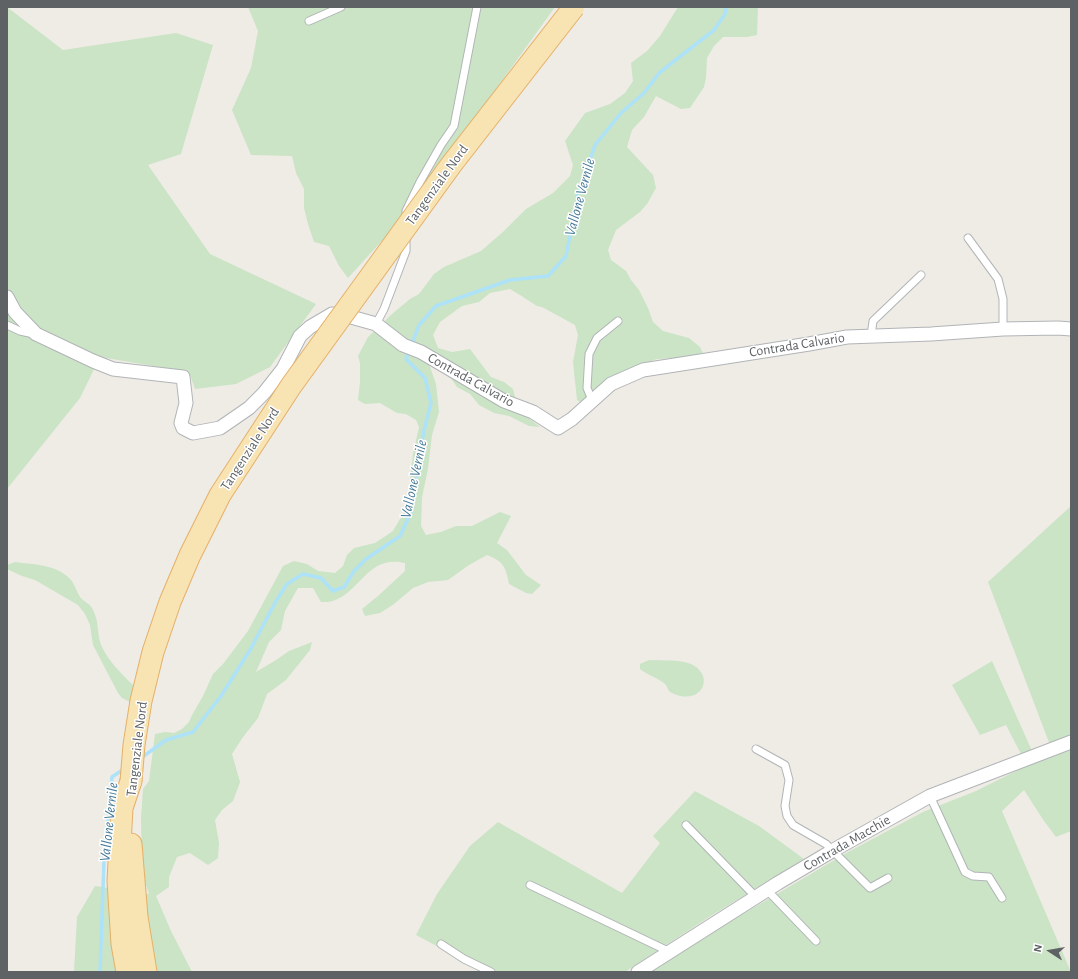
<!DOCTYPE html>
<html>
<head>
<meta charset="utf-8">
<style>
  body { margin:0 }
  #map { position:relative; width:1078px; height:979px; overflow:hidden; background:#efece6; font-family:"Alegreya Sans",sans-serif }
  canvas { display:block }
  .frame { position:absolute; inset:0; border:8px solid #5e6265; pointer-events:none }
  .north { position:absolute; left:1030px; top:931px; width:40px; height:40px; -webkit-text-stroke:3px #fff; paint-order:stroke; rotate:282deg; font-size:11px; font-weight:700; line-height:16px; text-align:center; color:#5e6265 }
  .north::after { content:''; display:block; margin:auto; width:14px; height:18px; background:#5e6265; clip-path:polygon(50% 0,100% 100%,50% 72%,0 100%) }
</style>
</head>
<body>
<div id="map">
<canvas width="1078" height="979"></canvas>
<div class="frame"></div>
<div class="north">N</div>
</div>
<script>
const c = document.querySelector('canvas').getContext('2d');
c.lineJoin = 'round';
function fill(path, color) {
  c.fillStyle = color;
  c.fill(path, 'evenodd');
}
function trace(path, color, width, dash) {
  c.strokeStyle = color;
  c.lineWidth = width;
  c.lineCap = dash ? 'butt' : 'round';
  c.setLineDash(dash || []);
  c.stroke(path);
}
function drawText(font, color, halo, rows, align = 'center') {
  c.font = font + ' "Alegreya Sans",sans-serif';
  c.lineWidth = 3;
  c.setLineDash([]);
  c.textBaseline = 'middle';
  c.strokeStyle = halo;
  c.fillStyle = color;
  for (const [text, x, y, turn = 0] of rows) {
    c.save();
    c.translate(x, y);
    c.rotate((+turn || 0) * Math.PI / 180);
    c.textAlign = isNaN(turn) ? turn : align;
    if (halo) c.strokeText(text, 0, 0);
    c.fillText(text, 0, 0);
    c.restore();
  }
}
fill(new Path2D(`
  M 7,7 L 63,50 L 176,33 L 213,45 L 181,154 L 148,165 L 210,254 L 316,304 L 270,367 L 236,384 L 195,389 L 189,372 L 100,357 L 80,398 L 7,489 Z
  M 248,7 L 555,7 L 465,132 L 389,233 L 348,278 L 339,266 L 329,246 L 314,242 L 308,224 L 304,208 L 304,189 L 296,173 L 292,156 L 251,155 L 232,110 L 251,68 L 258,31 Z
  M 678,7 L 758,7 L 757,35 L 747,37 L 723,37 L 714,46 L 707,58 L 706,78 L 704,87 L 690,108 L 681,109 L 656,96 L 644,117 L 632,130 L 627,147 L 653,175 L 656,188 L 647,204 L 640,212 L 616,230 L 608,250 L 611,260 L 626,271 L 631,280 L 639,290 L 648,308 L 653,322 L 663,331 L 689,338 L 700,347 L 703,353 L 692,357 L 657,359 L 634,367 L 605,383 L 583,404 L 577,400 L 573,362 L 578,335 L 575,325 L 542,307 L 537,306 L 520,295 L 510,289 L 490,293 L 479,302 L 462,306 L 440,322 L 433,335 L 438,348 L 452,352 L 470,349 L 491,377 L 504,382 L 513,389 L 515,397 L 526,416 L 540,427 L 529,426 L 509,416 L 494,413 L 479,405 L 470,394 L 457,387 L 451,378 L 445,359 L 429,364 L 436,384 L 439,412 L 432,435 L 428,469 L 422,497 L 421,526 L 426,535 L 441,532 L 456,526 L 472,526 L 500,512 L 511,516 L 497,543 L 507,550 L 526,575 L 541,585 L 532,594 L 526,593 L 509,584 C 506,567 503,561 487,555 L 469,565 L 448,580 L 428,582 L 413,588 L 394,604 L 380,613 L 365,616 L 362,609 L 378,596 L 405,571 L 405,563 C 367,555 362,591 333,601 C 330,602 325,602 321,602 L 313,588 L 298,588 L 285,611 L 281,630 L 269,642 L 256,672 L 276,660 L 289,651 L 312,642 L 310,650 L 286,680 L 267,694 L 258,718 L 243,737 L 232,754 L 240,782 L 233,801 L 222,810 L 215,820 L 219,843 L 218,858 L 208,865 L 190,853 L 177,857 L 169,877 L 169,887 L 156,896 L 171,931 L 192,972 L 74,972 L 77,917 L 95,886 L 149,894 L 142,873 L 141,818 L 143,789 L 149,781 L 155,734 L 165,732 L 174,733 L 182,729 L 189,722 L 192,715 L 203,696 L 213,674 L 223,664 L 248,631 L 283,566 L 294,561 L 307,564 L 318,571 L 335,573 L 343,566 L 347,555 L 354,548 L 375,543 L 393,531 L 406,509 L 410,482 L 413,454 L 419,427 L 416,420 L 406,414 L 397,413 L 380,403 L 365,404 L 358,400 L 360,382 L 360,363 L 358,356 L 368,337 L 392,314 L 410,299 L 419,294 L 434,274 L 444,267 L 481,251 L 504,231 L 526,209 L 553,193 L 570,176 L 573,165 L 565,141 L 585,113 L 610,104 L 625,93 L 633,81 L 631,63 L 647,51 L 660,36 Z
  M 1071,506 L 1071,736 L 1050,745 L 988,582 Z
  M 15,562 C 35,565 58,564 72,581 C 75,586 77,592 80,597 C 84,602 91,604 93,610 C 99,621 97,634 101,645 C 109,663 125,677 138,690 L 134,704 L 122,698 L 118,693 L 93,645 L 90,625 L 85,614 L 78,605 L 35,580 L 22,576 L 7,569 L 7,565 Z
  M 649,660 C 662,661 679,659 691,664 C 713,674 705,701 680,696 C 677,695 671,693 669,691 C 668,689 667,687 666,685 C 662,680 646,674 640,669 L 640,664 Z
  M 992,661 L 1032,751 L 1022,756 L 1006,725 L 980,735 L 952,685 Z
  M 1071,750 L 1071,831 L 1056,837 L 1044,821 L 1024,790 L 1002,811 L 1071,972 L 649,972 L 726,924 L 848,852 L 923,812 L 976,791 L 1030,764 Z
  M 695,791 L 759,826 L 804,859 L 709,917 L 625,972 L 485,972 L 416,935 L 437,894 L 470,846 L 498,822 L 622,893 L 660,843 L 653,836 Z`), '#cae4c5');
trace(new Path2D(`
  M 141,758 L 166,740 L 193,732 L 221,696 L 250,650 L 276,601 L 287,584 L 303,574 L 321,578 L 333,591 L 344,587 L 354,571 L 366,559 L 400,536 L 411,512 L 424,430 L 431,403 L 425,378 L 406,359 L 419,325 L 436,306 L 510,280 L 548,276 L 566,256 L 578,195 L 595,145 L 621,113 L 644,93 L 659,73 L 714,30 L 725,14 L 726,7
  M 100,972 L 104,860 L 112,777 L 124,769`), '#ade2f8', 3.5);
const lane = new Path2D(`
  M 309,21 L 341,7
  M 406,214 L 406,211 L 420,182 L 441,145 L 454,126 L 477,7
  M 968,238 L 998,279 L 1003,299 L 1003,329
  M 376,324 L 384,309 L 406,251 L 406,236
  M 7,325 L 20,331 L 34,334
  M 871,336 L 873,321 L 921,275
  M 592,400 L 587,388 L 589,354 L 597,338 L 618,321
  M 756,749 L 785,765 L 789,780 L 785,806 L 787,816 L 793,825 L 826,844 L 870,888 L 888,878
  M 930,796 L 965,872 L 973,876 L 989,877 L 1002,898
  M 686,825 L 756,897
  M 530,885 L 670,952
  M 767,890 L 816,941
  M 441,944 L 464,959 L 491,972`);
const street = new Path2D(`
  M 7,297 L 15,312 L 36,334 L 93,361 L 113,369 L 183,377 L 186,403 L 181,423 L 183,428 L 193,433 L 220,428 L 249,408 L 264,393 L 283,369 L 300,336 L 310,327 L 332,314 L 351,317 L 376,324 L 403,345 L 421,352 L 504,401 L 533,412 L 558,428 L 572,419 L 611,384 L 643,370 L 809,344 L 847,337 L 931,334 L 1003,329 L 1058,328 L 1071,329
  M 638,972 L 778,883 L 832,851 L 930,796 L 1071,742`);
const primary = new Path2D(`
  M 131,844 L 137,917 L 146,972
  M 127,972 L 122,944 L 118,881 L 122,808 L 131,781`);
trace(lane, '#b1b4b7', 9);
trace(street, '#b1b4b7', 15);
trace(primary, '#e5b068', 23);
trace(lane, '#fff', 7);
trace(street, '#fff', 13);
trace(primary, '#f8e3b2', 21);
const primaryBridge = new Path2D(`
  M 131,781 L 134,745 L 141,701 L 153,652 L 170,602 L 190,555 L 220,495 L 291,386 L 451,165 L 574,7`);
trace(primaryBridge, '#e5b068', 23, []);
trace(primaryBridge, '#f8e3b2', 21);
drawText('14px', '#5e6265', '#fff', [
  ["Tangenziale Nord",437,185,-54],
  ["Contrada Calvario",797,345,-9],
  ["Contrada Calvario",471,380,29],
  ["Tangenziale Nord",250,449,-57],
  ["Tangenziale Nord",137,749,-83],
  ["Contrada Macchie",847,843,-30]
]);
drawText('italic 15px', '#447998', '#fff', [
  ["Vallone Vernile",580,197,-75],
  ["Vallone Vernile",414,479,-78],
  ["Vallone Vernile",109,822,-84]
]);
</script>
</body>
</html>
